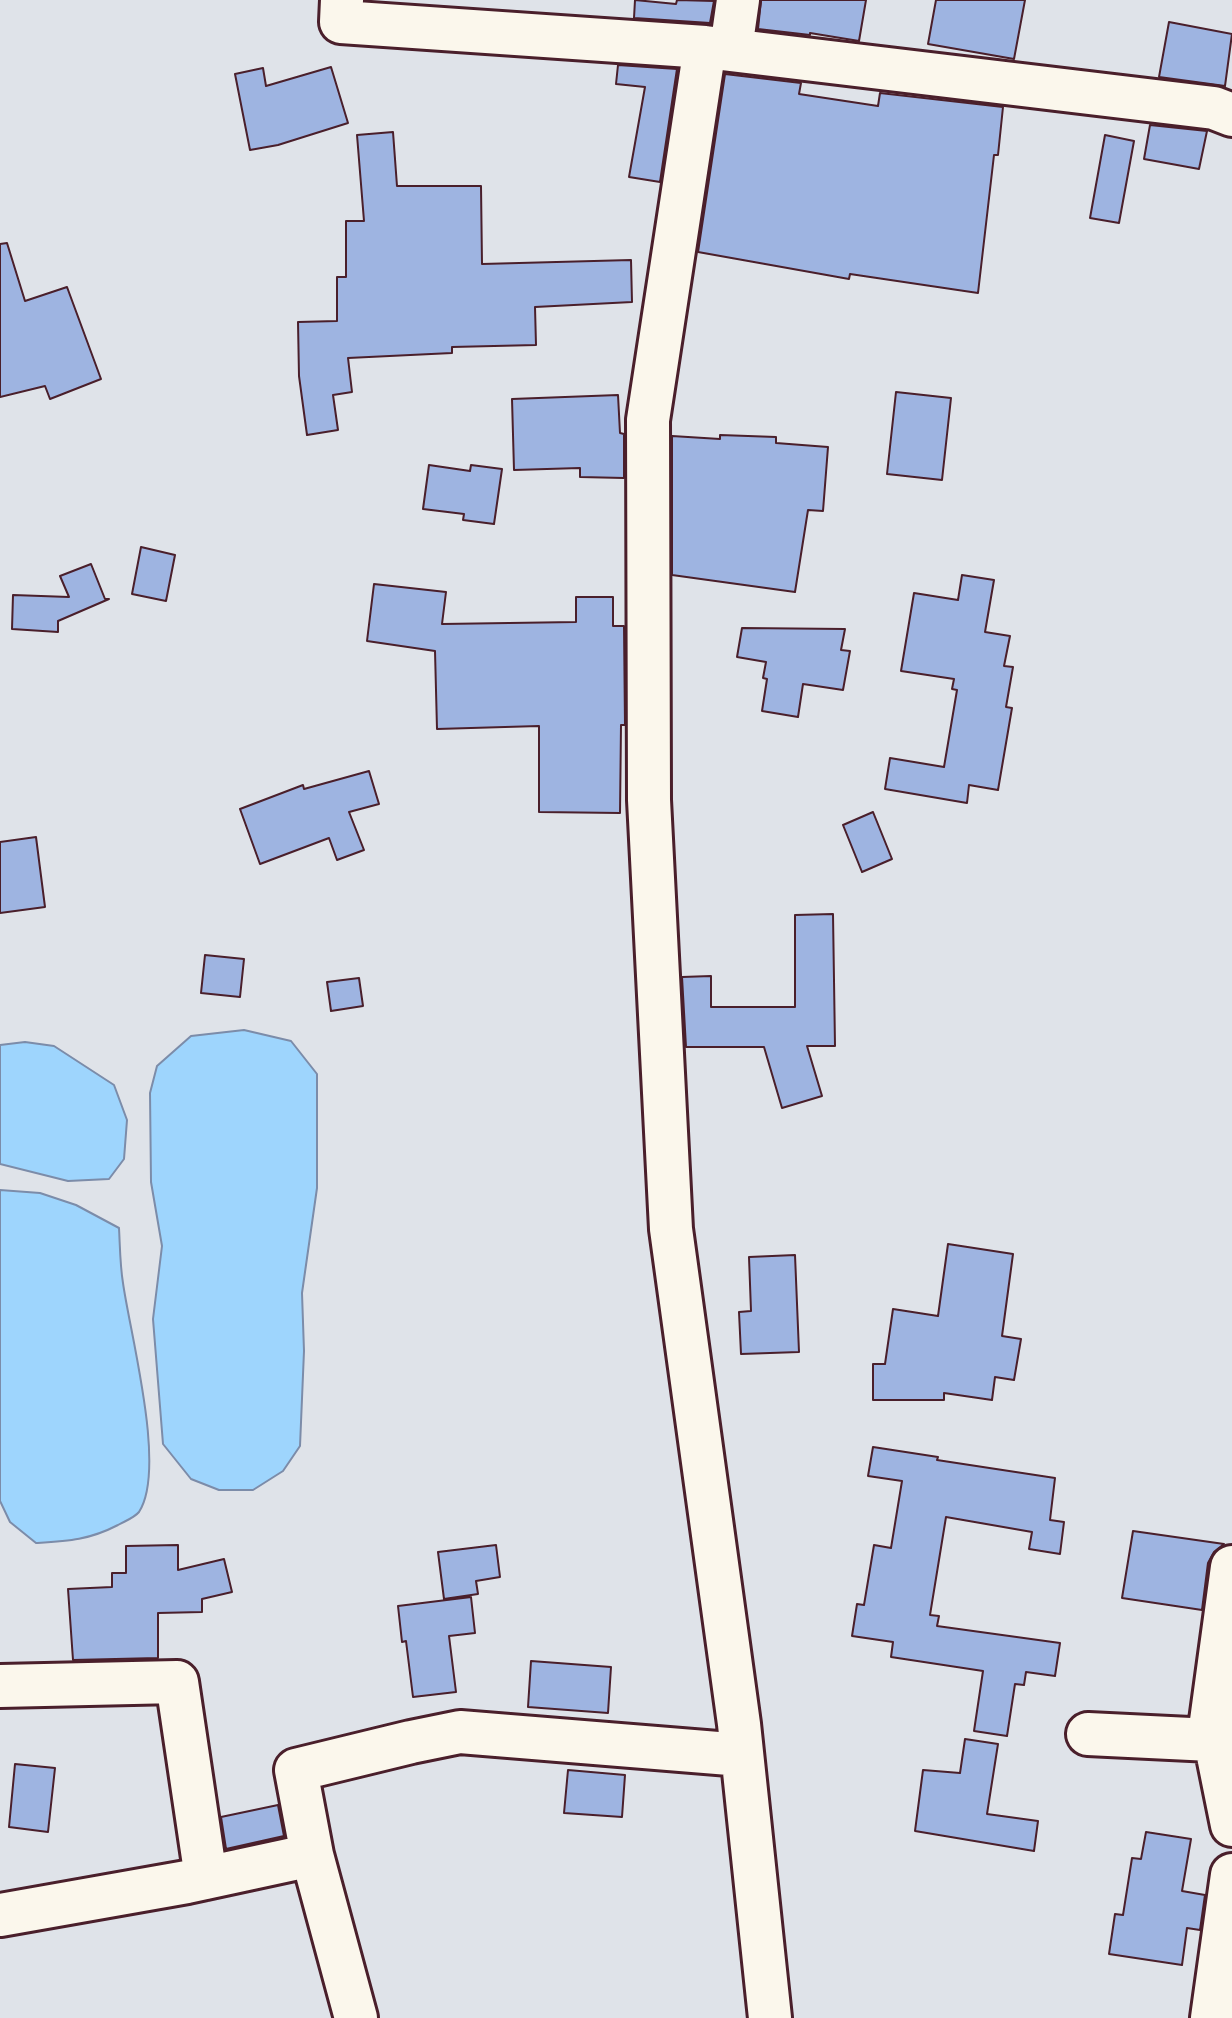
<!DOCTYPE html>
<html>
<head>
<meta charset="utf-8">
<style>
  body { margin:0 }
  canvas { display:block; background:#dfe3e9 }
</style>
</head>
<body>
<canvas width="1232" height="2018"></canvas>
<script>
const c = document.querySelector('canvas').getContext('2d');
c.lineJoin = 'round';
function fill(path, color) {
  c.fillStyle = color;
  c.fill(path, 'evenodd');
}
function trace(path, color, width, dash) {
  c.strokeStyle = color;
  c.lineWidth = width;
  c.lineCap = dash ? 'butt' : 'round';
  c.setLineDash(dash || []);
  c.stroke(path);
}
const water = new Path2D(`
  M 244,1030 L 291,1041 L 317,1074 L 317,1188 L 302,1293 L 304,1351 L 300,1446 L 283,1471 L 253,1490 L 219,1490 L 191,1479 L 163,1444 L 153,1319 L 162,1246 L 151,1182 L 150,1093 L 157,1066 L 191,1036 Z
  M 25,1042 L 54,1046 L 114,1085 L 127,1120 L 124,1159 L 109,1179 L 68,1181 L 0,1164 L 0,1045 Z
  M 0,1190 L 40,1193 L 76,1205 L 119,1228 C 120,1246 120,1265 123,1283 C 130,1334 167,1469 139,1512 C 134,1518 125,1521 118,1525 C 89,1540 69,1541 36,1543 L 10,1522 L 0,1501 Z`);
fill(water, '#9ed5fd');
trace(water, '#7c8ca9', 2);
const building = new Path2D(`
  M 635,0 L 676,4 L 677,0 L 714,1 L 710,23 L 634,18 Z
  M 761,0 L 866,0 L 859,41 L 810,33 L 810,35 L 758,29 Z
  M 936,0 L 1025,0 L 1014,59 L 928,44 Z
  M 1169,22 L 1232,34 L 1225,86 L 1159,77 Z
  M 618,65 L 677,69 L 660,182 L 629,177 L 645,87 L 616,84 Z
  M 331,67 L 348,123 L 278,145 L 250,150 L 235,74 L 263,68 L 266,86 Z
  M 725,74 L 801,83 L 799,94 L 878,106 L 880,93 L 1003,107 L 998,155 L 994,155 L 978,293 L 850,274 L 849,279 L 698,252 Z
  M 1150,125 L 1207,131 L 1199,169 L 1144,159 Z
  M 393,132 L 397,186 L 481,186 L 482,264 L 631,260 L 632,302 L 535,307 L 536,345 L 452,347 L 452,353 L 348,358 L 352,392 L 333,395 L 338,430 L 307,435 L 299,376 L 298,322 L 337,321 L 337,277 L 346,277 L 346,221 L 364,221 L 357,135 Z
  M 1105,135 L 1134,141 L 1119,223 L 1090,218 Z
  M 7,243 L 25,301 L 67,287 L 101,379 L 50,399 L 45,386 L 0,397 L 0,244 Z
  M 896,392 L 951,398 L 942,480 L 887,474 Z
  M 618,395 L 620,433 L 624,434 L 624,478 L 580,477 L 580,468 L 514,470 L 512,399 Z
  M 720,435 L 776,437 L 776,443 L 828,447 L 823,511 L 808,510 L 795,592 L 672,575 L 672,436 L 720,439 Z
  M 429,465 L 470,471 L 471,465 L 502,469 L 494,524 L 463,520 L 464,514 L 423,509 Z
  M 141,547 L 175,555 L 166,601 L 132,594 Z
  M 91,564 L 105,599 L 109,599 L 58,621 L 58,632 L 12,629 L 13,595 L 69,597 L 60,576 Z
  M 962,575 L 994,580 L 985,632 L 1010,636 L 1004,666 L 1013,667 L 1006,707 L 1012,708 L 998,790 L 969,785 L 967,803 L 885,789 L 890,758 L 944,767 L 957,690 L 952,689 L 954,679 L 901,671 L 914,593 L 958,600 Z
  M 374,584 L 446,592 L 442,624 L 576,622 L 576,597 L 613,597 L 613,626 L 624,626 L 625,725 L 621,725 L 620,813 L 539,812 L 539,726 L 437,729 L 435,651 L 367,641 Z
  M 742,628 L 845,629 L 841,650 L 850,651 L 843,690 L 803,684 L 798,717 L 762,711 L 767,679 L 763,678 L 766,662 L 737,657 Z
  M 369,771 L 379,804 L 349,812 L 364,850 L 337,860 L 329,838 L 260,864 L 240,809 L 303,785 L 304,789 Z
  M 873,812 L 892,859 L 862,872 L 843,825 Z
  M 36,837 L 45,907 L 0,913 L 0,842 Z
  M 833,914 L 835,1046 L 807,1046 L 822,1096 L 782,1108 L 764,1047 L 686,1047 L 682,977 L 711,976 L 711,1007 L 795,1007 L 795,915 Z
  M 205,955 L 244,959 L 240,997 L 201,993 Z
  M 359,978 L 363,1006 L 331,1011 L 327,982 Z
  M 948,1244 L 1013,1254 L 1002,1336 L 1021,1339 L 1014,1380 L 995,1377 L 992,1400 L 944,1393 L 944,1400 L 873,1400 L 873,1364 L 885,1364 L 893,1309 L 938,1316 Z
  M 795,1255 L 799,1352 L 741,1354 L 739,1312 L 751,1311 L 749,1257 Z
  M 873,1447 L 938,1457 L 937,1460 L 1055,1478 L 1050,1520 L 1064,1522 L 1060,1554 L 1029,1549 L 1032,1532 L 946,1517 L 930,1615 L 939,1616 L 937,1626 L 1060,1643 L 1055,1676 L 1026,1672 L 1024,1685 L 1015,1684 L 1007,1736 L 974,1731 L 983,1671 L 891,1657 L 893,1642 L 852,1636 L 857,1604 L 864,1605 L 874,1545 L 891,1548 L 902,1481 L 868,1476 Z
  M 1133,1531 L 1224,1544 L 1214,1552 L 1208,1563 L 1202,1610 L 1122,1598 Z
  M 178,1545 L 178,1570 L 224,1559 L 232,1592 L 202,1599 L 202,1612 L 158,1613 L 158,1658 L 73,1660 L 68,1589 L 112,1587 L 112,1573 L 126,1573 L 126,1546 Z
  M 496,1545 L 500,1577 L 476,1581 L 478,1594 L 444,1599 L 438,1552 Z
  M 471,1597 L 475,1633 L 449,1636 L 456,1692 L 413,1697 L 406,1641 L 402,1642 L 398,1606 Z
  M 531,1661 L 611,1667 L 608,1713 L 528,1707 Z
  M 965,1739 L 998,1744 L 987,1814 L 1038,1821 L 1034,1851 L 915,1831 L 923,1770 L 960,1773 Z
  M 15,1764 L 55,1768 L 48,1832 L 9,1827 Z
  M 568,1770 L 625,1775 L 622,1817 L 564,1813 Z
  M 278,1805 L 284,1836 L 226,1849 L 221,1817 Z
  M 1146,1832 L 1191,1839 L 1182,1891 L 1205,1895 L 1200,1930 L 1187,1928 L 1182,1965 L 1109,1954 L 1115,1914 L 1123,1915 L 1132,1858 L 1141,1859 Z`);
fill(building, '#9eb4e1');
trace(building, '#4a1f2b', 2);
const minor = new Path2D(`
  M 342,0 L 341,22 L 705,47 L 1214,108 L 1232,115
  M 705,47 L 648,420 L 649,800 L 671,1229 L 739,1724 L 770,2018
  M 731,49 L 738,0
  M 1232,1567 L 1211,1721 L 1232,1825
  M 0,1686 L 177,1682 L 206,1878
  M 1088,1734 L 1232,1741
  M 312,1855 L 356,2018
  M 0,1915 L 187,1882 L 312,1855 L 296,1770 L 411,1742 L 460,1732 L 742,1755
  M 1212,2018 L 1232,1875`);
trace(minor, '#4a1f2b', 48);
trace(minor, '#fbf7ec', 42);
</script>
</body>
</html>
